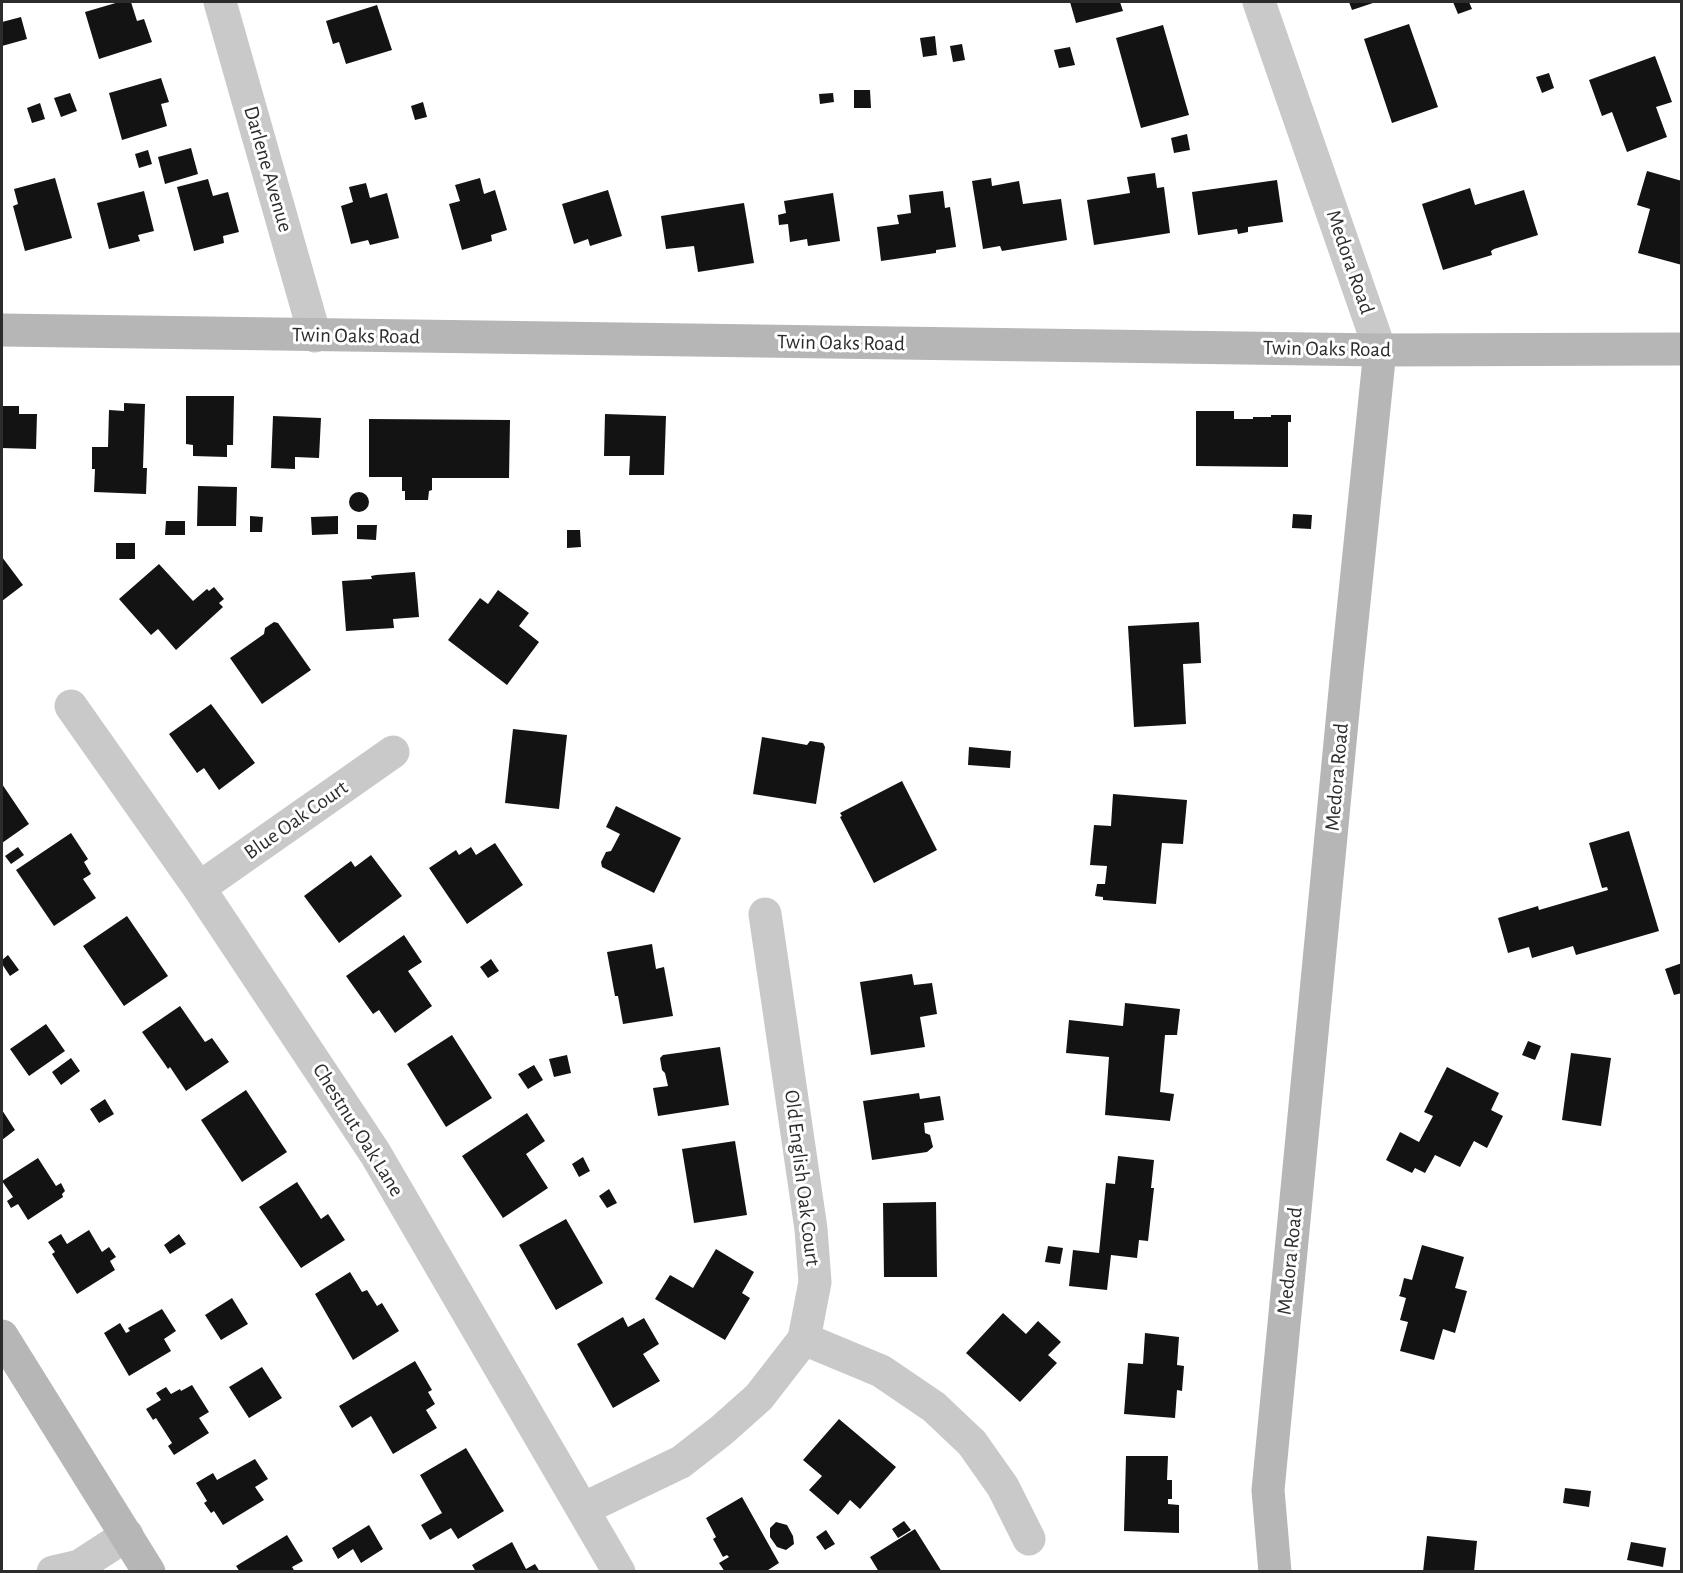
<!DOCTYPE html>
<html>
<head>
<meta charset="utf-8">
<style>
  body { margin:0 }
  #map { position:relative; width:1683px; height:1573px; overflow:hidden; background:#fff; font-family:"Alegreya Sans",sans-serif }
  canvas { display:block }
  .frame { position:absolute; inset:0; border:3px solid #2c2c2c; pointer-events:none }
</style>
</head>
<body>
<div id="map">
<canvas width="1683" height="1573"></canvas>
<div class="frame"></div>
</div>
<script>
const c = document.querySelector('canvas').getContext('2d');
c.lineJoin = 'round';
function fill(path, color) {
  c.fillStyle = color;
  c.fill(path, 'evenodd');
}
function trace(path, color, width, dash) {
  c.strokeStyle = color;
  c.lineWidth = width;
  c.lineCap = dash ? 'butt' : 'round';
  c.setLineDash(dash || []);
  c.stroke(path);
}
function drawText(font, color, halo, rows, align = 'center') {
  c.font = font + ' "Alegreya Sans",sans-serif';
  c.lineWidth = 6;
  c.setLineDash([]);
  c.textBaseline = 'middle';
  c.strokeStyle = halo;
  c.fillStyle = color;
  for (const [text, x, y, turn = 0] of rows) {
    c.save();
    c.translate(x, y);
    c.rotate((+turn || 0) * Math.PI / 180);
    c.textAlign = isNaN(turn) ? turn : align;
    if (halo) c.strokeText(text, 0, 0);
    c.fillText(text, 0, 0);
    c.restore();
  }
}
fill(new Path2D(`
  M 119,2 L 131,2 L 137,21 L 144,19 L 152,42 L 99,59 L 85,12 Z
  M 1070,2 L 1120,2 L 1123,11 L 1076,23 Z
  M 1349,2 L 1376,2 L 1352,10 Z
  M 1453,2 L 1469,2 L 1472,9 L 1458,14 Z
  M 377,5 L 392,50 L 346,64 L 339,42 L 333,44 L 326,21 Z
  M 21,17 L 27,39 L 2,46 L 2,22 Z
  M 1409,24 L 1438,107 L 1392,123 L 1364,39 Z
  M 1163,25 L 1189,115 L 1141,128 L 1116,38 Z
  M 935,36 L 937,55 L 923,57 L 920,38 Z
  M 962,44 L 965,60 L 953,62 L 950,46 Z
  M 1070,47 L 1075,65 L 1059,68 L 1054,50 Z
  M 1655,56 L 1672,102 L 1656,107 L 1667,137 L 1627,152 L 1612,112 L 1602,116 L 1589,80 Z
  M 1549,73 L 1554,88 L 1542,93 L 1536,77 Z
  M 161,78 L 169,102 L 161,104 L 167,126 L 122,140 L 109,93 Z
  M 854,90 L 870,90 L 871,108 L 854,108 Z
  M 70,93 L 77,111 L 61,117 L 54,98 Z
  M 833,93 L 834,102 L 820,104 L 819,94 Z
  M 423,102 L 427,117 L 415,120 L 411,106 Z
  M 40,103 L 45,119 L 32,123 L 27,108 Z
  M 1187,134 L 1190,150 L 1174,153 L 1171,138 Z
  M 191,148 L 198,174 L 165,184 L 158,157 Z
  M 148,150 L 152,164 L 139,168 L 135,154 Z
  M 1647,171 L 1682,181 L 1682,265 L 1638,253 L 1650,209 L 1637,205 Z
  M 1155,173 L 1157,188 L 1164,187 L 1170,233 L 1094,245 L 1087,200 L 1130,193 L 1127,177 Z
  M 55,178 L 72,238 L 25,251 L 13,206 L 18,204 L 14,189 Z
  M 480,178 L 484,194 L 495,190 L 507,230 L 491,235 L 492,241 L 462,250 L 449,204 L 460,201 L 455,185 Z
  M 991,178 L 992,186 L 1019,181 L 1023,204 L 1061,199 L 1067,240 L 1002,251 L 1000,246 L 983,249 L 972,181 Z
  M 208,179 L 213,196 L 228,192 L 239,232 L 223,236 L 224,243 L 194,251 L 177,187 Z
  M 1277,180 L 1283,222 L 1248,227 L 1248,232 L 1238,234 L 1237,229 L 1198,235 L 1192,192 Z
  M 366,183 L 370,198 L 387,193 L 399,238 L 370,245 L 368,240 L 351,244 L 341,206 L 353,202 L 349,187 Z
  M 1470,188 L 1475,205 L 1524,190 L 1538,235 L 1494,249 L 1491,251 L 1492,255 L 1443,270 L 1422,204 Z
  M 608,190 L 622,236 L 590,246 L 588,239 L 574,244 L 562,204 Z
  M 144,191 L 154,231 L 138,235 L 140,241 L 109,249 L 97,203 Z
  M 943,191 L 945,208 L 950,207 L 956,247 L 936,250 L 936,253 L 881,261 L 877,227 L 899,224 L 897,215 L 911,213 L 909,195 Z
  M 833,193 L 840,241 L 808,246 L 807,239 L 790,242 L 788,224 L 779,225 L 778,215 L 786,213 L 784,201 Z
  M 744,203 L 754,263 L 698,272 L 694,246 L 666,249 L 661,216 Z
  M 186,396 L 234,396 L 233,445 L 227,445 L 227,457 L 193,456 L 193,445 L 186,444 Z
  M 124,403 L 145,404 L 143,468 L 147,468 L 146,494 L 94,492 L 95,469 L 92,469 L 92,447 L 108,447 L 109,410 L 124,411 Z
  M 2,406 L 19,406 L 19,414 L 37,414 L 36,449 L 2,448 Z
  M 1196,411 L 1234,411 L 1234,419 L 1253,419 L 1253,417 L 1271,417 L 1271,415 L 1291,415 L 1291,422 L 1288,422 L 1288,467 L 1196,466 Z
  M 605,414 L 666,416 L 664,475 L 629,475 L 630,456 L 604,456 Z
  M 273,416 L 321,418 L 319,458 L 295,457 L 295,469 L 271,468 Z
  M 369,419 L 510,420 L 509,478 L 432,478 L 432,490 L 429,491 L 428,500 L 405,500 L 405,491 L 402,491 L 402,477 L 369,477 Z
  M 198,486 L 237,487 L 236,526 L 197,526 Z
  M349 502a10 10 0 1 1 20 0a10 10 0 1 1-20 0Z
  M 1293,514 L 1312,515 L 1311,529 L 1292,528 Z
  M 250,516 L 263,517 L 262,532 L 250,532 Z
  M 338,516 L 338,534 L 312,535 L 311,517 Z
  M 166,521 L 185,521 L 185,535 L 165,535 Z
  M 357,525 L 377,525 L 376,540 L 357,539 Z
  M 567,530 L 580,530 L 581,547 L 567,548 Z
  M 116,543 L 135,543 L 135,559 L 116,559 Z
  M 2,557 L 23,585 L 2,601 Z
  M 159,564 L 193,601 L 207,589 L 209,591 L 214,587 L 224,599 L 219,603 L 223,607 L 176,650 L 158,629 L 151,635 L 119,599 Z
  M 415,572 L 419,617 L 393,619 L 394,628 L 346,631 L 342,581 L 372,579 L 371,576 L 376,575 Z
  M 498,590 L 529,613 L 519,626 L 539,642 L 507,685 L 448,640 L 480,598 L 488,604 Z
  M 274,622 L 278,623 L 311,670 L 262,704 L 230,658 L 264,634 L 265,628 Z
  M 1199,622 L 1201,663 L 1183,664 L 1186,724 L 1134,727 L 1128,626 Z
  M 211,704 L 255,763 L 219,790 L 204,768 L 197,773 L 169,734 Z
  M 513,729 L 567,735 L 559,809 L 505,803 Z
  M 762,737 L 807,745 L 810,741 L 823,743 L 825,747 L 816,804 L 753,794 Z
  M 969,747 L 1011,751 L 1010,768 L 968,765 Z
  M 902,781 L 937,850 L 874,883 L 840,817 L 842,816 L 840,813 Z
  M 2,784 L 29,824 L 2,843 Z
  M 1113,794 L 1187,800 L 1183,844 L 1162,843 L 1156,904 L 1103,900 L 1103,897 L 1095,896 L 1097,884 L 1105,884 L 1107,866 L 1090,865 L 1094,825 L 1111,826 Z
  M 616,806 L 681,838 L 654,893 L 602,867 L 601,862 L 606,852 L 611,851 L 620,834 L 606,827 Z
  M 1629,831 L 1659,931 L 1576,955 L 1573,946 L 1532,958 L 1529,947 L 1508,953 L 1498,918 L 1538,906 L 1539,910 L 1608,890 L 1607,887 L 1602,888 L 1589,843 Z
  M 71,833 L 88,859 L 84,862 L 91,874 L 83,879 L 96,898 L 54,926 L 16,870 Z
  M 495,843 L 523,885 L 467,924 L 429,868 L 456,850 L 459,855 L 471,847 L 476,855 Z
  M 18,847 L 24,855 L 11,864 L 5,856 Z
  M 371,855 L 402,896 L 339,943 L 304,896 L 351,861 L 355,867 Z
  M 127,916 L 168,976 L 124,1006 L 83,946 Z
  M 404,935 L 422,962 L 408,971 L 432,1006 L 395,1033 L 379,1010 L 373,1014 L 346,976 Z
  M 652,944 L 656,969 L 664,967 L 673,1016 L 623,1024 L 618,996 L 615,996 L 607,952 Z
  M 8,955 L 19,970 L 10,976 L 2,964 L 2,960 Z
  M 491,959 L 499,971 L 488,978 L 480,967 Z
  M 1682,963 L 1682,993 L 1674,995 L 1665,969 Z
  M 912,974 L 914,985 L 932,983 L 937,1014 L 920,1017 L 925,1047 L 871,1055 L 860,982 Z
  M 1125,1003 L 1180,1009 L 1177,1035 L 1165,1035 L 1160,1092 L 1174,1094 L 1170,1121 L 1105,1115 L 1109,1057 L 1066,1053 L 1069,1020 L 1123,1026 Z
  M 180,1006 L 205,1042 L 212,1038 L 229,1062 L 186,1091 L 170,1067 L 168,1069 L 164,1063 L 142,1032 Z
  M 46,1024 L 65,1051 L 29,1076 L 10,1049 Z
  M 452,1035 L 492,1098 L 446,1127 L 407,1064 Z
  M 1528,1041 L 1541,1046 L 1535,1060 L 1522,1055 Z
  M 720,1047 L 729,1105 L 658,1116 L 653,1088 L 668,1086 L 665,1073 L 662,1070 L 660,1058 L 663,1055 Z
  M 1571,1053 L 1611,1058 L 1601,1126 L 1562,1120 Z
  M 567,1055 L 571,1073 L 554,1077 L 549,1059 Z
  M 71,1058 L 80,1071 L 61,1085 L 52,1072 Z
  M 534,1065 L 543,1080 L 528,1089 L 518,1074 Z
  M 1447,1067 L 1499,1093 L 1491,1110 L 1503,1116 L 1487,1148 L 1474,1141 L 1460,1167 L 1435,1155 L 1425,1173 L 1415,1168 L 1412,1173 L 1386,1160 L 1400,1132 L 1419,1142 L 1433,1116 L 1424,1112 Z
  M 246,1090 L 287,1152 L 242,1182 L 201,1120 Z
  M 919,1093 L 920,1099 L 940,1096 L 944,1120 L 924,1123 L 925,1133 L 930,1135 L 933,1147 L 927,1152 L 872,1160 L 863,1101 Z
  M 105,1099 L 114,1114 L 99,1123 L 90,1109 Z
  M 2,1110 L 15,1130 L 2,1140 Z
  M 527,1113 L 545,1141 L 526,1154 L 548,1188 L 503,1218 L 462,1156 Z
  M 735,1141 L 747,1215 L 694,1223 L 682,1149 Z
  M 1118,1156 L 1154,1160 L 1151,1188 L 1154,1188 L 1148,1241 L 1139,1240 L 1137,1258 L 1111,1255 L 1107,1290 L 1069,1286 L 1073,1250 L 1099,1253 L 1106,1183 L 1115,1184 Z
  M 583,1157 L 590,1171 L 579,1177 L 572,1164 Z
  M 38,1158 L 56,1186 L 61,1183 L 65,1191 L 62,1194 L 63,1197 L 28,1220 L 18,1204 L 11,1208 L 7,1201 L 13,1197 L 2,1181 Z
  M 297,1182 L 321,1219 L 328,1214 L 345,1240 L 301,1268 L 259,1207 Z
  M 609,1189 L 617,1203 L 607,1208 L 599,1196 Z
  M 936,1202 L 937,1277 L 884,1277 L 883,1203 Z
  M 566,1219 L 603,1283 L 556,1310 L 519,1245 Z
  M 89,1230 L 102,1252 L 109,1247 L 116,1257 L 110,1261 L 115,1270 L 77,1294 L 52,1254 L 55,1252 L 48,1242 L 61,1234 L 67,1244 Z
  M 179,1234 L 186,1244 L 170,1254 L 164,1245 Z
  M 1422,1245 L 1464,1257 L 1455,1288 L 1467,1291 L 1455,1333 L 1443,1329 L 1434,1360 L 1400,1351 L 1408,1322 L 1400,1320 L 1406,1298 L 1399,1296 L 1400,1294 L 1404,1278 L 1412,1280 Z
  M 1048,1246 L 1063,1248 L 1060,1264 L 1045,1262 Z
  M 716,1249 L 754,1272 L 742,1293 L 750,1298 L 725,1340 L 655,1299 L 670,1275 L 693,1288 Z
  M 350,1272 L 362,1292 L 367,1290 L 377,1306 L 382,1303 L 399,1331 L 353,1360 L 315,1294 Z
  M 232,1298 L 248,1324 L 221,1340 L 205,1315 Z
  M 162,1309 L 176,1331 L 164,1339 L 171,1351 L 129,1376 L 104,1333 L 120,1323 L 126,1333 L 130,1331 L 128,1328 Z
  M 1003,1313 L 1026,1334 L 1038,1321 L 1061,1342 L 1048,1355 L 1057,1363 L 1020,1402 L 966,1353 Z
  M 623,1317 L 628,1327 L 644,1318 L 659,1344 L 643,1354 L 660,1381 L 613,1408 L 577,1344 Z
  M 1145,1333 L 1179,1337 L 1177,1365 L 1184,1366 L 1182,1391 L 1177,1390 L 1175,1418 L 1124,1414 L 1128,1363 L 1143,1364 Z
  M 415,1361 L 432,1390 L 428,1392 L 435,1404 L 426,1410 L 437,1428 L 393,1454 L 371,1416 L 352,1428 L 339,1406 Z
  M 262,1367 L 282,1398 L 249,1418 L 229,1387 Z
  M 192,1385 L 209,1412 L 199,1418 L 209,1433 L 174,1455 L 168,1446 L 172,1443 L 156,1418 L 153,1420 L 146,1409 L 161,1400 L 156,1393 L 166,1387 L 171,1394 L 180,1389 L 181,1391 Z
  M 839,1419 L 896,1467 L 860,1509 L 850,1500 L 838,1515 L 809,1490 L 822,1476 L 803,1460 Z
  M 466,1448 L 504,1511 L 458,1539 L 451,1528 L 430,1540 L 421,1525 L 442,1513 L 420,1475 Z
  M 1126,1456 L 1168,1456 L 1167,1480 L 1172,1480 L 1172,1499 L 1168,1499 L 1168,1504 L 1179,1505 L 1179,1533 L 1124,1531 Z
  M 255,1459 L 268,1479 L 255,1487 L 264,1500 L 223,1525 L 214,1511 L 211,1513 L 204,1503 L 207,1501 L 196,1483 L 213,1473 L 217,1480 Z
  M 1565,1488 L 1591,1491 L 1589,1507 L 1563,1503 Z
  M 742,1497 L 779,1563 L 765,1572 L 725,1572 L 719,1563 L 729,1557 L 727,1555 L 723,1557 L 713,1539 L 716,1537 L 706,1518 Z
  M 904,1521 L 911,1530 L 898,1538 L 892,1529 Z
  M 776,1522 L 787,1525 L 793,1536 L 794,1544 L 786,1550 L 777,1547 L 770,1537 L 770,1528 Z
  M 369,1525 L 383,1549 L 361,1563 L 353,1549 L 338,1559 L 332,1548 Z
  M 915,1529 L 942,1572 L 879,1572 L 870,1557 Z
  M 826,1530 L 835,1544 L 825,1550 L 816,1537 Z
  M 287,1535 L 303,1561 L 292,1567 L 295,1572 L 240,1572 L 236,1566 Z
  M 1427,1536 L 1477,1541 L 1474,1572 L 1423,1572 Z
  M 512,1542 L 526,1569 L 535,1564 L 540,1572 L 476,1572 L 472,1565 Z
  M 1631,1542 L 1666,1548 L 1663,1567 L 1627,1560 Z`), '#131313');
trace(new Path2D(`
  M 220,2 L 315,336
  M 1259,2 L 1380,350
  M 71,706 L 199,888 L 375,1153 L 619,1572
  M 199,888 L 393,752
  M 804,1339 L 881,1371 L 934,1407 L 972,1443 L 1003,1487 L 1029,1539
  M 583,1509 L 681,1462 L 722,1430 L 759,1397 L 804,1339 L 815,1282 L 811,1229 L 765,914
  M 53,1572 L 79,1566 L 127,1535`), '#c9c9c9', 33);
trace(new Path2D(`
  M 2,330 L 1380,350 L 1682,349
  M 2,1336 L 149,1572
  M 1275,1572 L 1268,1490 L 1347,670 L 1380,350`), '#b6b6b6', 33);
drawText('21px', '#2c2c2c', '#fff', [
  ["Darlene Avenue",268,169,74],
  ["Medora Road",1350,262,71],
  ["Twin Oaks Road",356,336,1],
  ["Twin Oaks Road",841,343,1],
  ["Twin Oaks Road",1327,349,1],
  ["Medora Road",1337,777,-85],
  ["Blue Oak Court",296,820,-35],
  ["Chestnut Oak Lane",358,1130,58],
  ["Old English Oak Court",802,1178,83],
  ["Medora Road",1290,1261,-84]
]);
</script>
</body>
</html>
